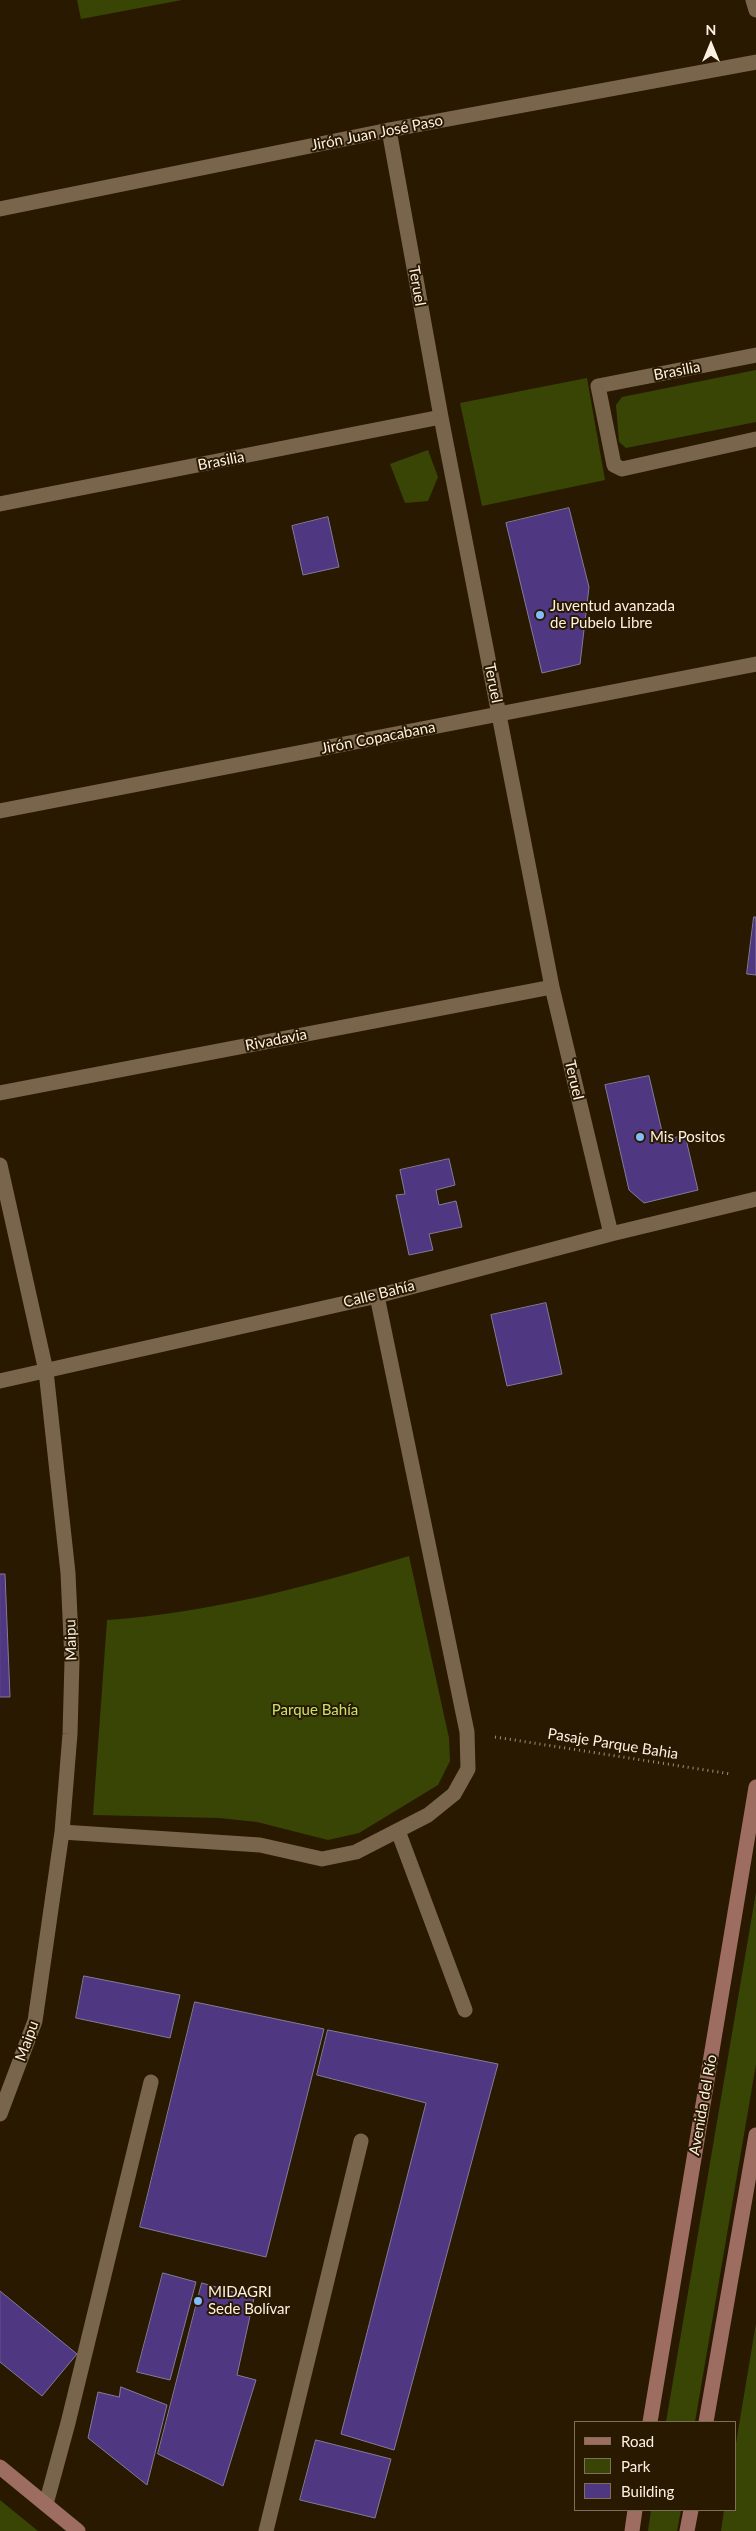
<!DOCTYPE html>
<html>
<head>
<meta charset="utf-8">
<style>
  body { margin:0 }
  #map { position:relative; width:756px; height:2531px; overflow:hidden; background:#291901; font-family:Lato,sans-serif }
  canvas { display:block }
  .legend { position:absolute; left:574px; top:2421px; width:162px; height:90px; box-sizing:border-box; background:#291901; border:1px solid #7e6f5b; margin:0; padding:6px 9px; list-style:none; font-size:15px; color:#fdf1e3 }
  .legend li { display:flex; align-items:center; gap:10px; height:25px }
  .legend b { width:25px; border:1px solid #7e6f5b }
  .north { position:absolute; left:686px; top:20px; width:50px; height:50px; -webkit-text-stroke:4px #291901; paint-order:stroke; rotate:0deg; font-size:14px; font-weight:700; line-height:20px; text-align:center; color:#fdf1e3 }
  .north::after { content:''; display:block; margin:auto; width:18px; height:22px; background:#fdf1e3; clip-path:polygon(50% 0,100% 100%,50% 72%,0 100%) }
</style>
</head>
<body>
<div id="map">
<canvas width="756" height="2531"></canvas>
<ul class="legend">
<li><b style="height:6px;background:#9e6d61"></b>Road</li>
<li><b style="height:14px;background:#394504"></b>Park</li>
<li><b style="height:14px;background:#503781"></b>Building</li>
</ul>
<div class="north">N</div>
</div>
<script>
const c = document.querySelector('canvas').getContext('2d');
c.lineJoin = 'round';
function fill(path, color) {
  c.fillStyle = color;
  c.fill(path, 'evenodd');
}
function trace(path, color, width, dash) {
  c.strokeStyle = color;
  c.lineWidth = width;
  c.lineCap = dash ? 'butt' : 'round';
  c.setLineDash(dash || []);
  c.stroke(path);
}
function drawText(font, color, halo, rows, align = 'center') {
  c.font = font + ' Lato,sans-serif';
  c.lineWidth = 4;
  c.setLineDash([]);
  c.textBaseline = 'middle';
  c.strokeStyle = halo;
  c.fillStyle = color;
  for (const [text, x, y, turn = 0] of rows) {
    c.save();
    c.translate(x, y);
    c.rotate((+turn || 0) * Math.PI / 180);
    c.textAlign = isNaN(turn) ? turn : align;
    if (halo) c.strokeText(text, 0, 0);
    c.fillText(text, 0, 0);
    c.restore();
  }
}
fill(new Path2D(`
  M 77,0 L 182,0 L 81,19 Z
  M 756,370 L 756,422 L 626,448 L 619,442 L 616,405 L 622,397 Z
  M 587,378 L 605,480 L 482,506 L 460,403 Z
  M 428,450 L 438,477 L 428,501 L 405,503 L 390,464 Z
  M 409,1556 L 449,1738 L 450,1761 L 438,1785 L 359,1833 L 328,1840 L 257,1822 L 219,1818 L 93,1815 L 107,1620 C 210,1613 310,1586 409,1556 Z
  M 756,1892 L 756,2064 L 695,2422 L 666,2422 Z
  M 756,2323 L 756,2531 L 721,2531 L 724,2510 L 735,2510 L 735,2449 Z
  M 0,2500 L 38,2531 L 0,2531 Z
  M 651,2510 L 681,2510 L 677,2531 L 648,2531 Z`), '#394504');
const building = new Path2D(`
  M 569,508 L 589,587 L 580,664 L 542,673 L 506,523 Z
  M 328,517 L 339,567 L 303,575 L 292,526 Z
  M 754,917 L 756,917 L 756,975 L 747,974 Z
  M 649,1076 L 664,1140 L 685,1135 L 698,1190 L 644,1203 L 629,1190 L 605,1085 Z
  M 449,1159 L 455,1185 L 436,1190 L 439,1205 L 456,1201 L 462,1227 L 429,1234 L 433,1250 L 409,1255 L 396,1195 L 405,1194 L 400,1170 Z
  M 546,1303 L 562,1374 L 507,1386 L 491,1315 Z
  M 0,1574 L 5,1574 L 10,1697 L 0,1697 Z
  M 84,1976 L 180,1995 L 170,2038 L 76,2018 Z
  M 195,2002 L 324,2029 L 266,2257 L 140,2227 Z
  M 328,2030 L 498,2064 L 394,2450 L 341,2434 L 426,2103 L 317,2075 Z
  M 163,2273 L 196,2282 L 170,2380 L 137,2372 Z
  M 202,2283 L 254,2298 L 237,2375 L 256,2380 L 223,2486 L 158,2454 Z
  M 0,2291 L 77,2354 L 42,2396 L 0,2362 Z
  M 121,2387 L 167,2405 L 147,2485 L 88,2438 L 98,2392 L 119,2397 Z
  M 316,2440 L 391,2459 L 375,2518 L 300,2500 Z`);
fill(building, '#503781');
trace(building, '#827b99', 1);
trace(new Path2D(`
  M 495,1737 L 731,1774`), '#9d907d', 3, [1, 4]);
trace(new Path2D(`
  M 398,1831 L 465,2010
  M 46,2504 L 68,2423 L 151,2082
  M 266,2531 L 361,2141`), '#79654b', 15);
trace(new Path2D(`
  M 753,0 L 756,10
  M 389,130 L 441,417 L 552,987 L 611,1234
  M 0,209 L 389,130 L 756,62
  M 756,355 L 598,386 L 614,465 L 622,469 L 756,439
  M 0,504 L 441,417
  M 0,811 L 756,664
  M 0,1093 L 552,987
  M 0,1165 L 46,1371 L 68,1573 L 72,1661 L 70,1734 L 62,1832 L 35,2021 L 0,2114
  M 0,1381 L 377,1296 L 611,1234 L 756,1199
  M 62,1832 L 260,1845 L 322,1859 L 356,1852 L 428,1815 L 454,1794 L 468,1769 L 467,1732 L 377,1296`), '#79654b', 15);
trace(new Path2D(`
  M 650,2422 L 756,1787
  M 706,2422 L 756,2135
  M 0,2467 L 78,2531
  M 632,2531 L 635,2510
  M 687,2531 L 691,2510`), '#9e6d61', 15);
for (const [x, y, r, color] of [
  [540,615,5,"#83bcfb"],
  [640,1137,5,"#83bcfb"],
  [198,2301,5,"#83bcfb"]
]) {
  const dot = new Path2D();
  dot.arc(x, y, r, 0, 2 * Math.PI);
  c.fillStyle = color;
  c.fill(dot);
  trace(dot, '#291901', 2);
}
drawText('15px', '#fdf1e3', '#291901', [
  ["Jirón Juan José Paso",377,133,-11],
  ["Teruel",417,286,80],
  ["Brasilia",677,371,-11],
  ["Brasilia",221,461,-11],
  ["Teruel",493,683,79],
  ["Jirón Copacabana",378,738,-11],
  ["Rivadavia",276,1040,-11],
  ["Teruel",574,1080,77],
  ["Calle Bahía",379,1294,-14],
  ["Maipu",71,1640,-92],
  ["Pasaje Parque Bahia",613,1744,9],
  ["Maipu",27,2041,-70],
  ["Avenida del Río",703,2105,-80]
]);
drawText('15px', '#fdf1e3', '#291901', [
  ["Juventud avanzada",550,606],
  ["de Pubelo Libre",550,623],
  ["Mis Positos",650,1137],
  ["MIDAGRI",208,2292],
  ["Sede Bolívar",208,2309]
], 'left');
drawText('15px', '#c7e46a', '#291901', [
  ["Parque Bahía",315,1710]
]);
</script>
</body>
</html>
